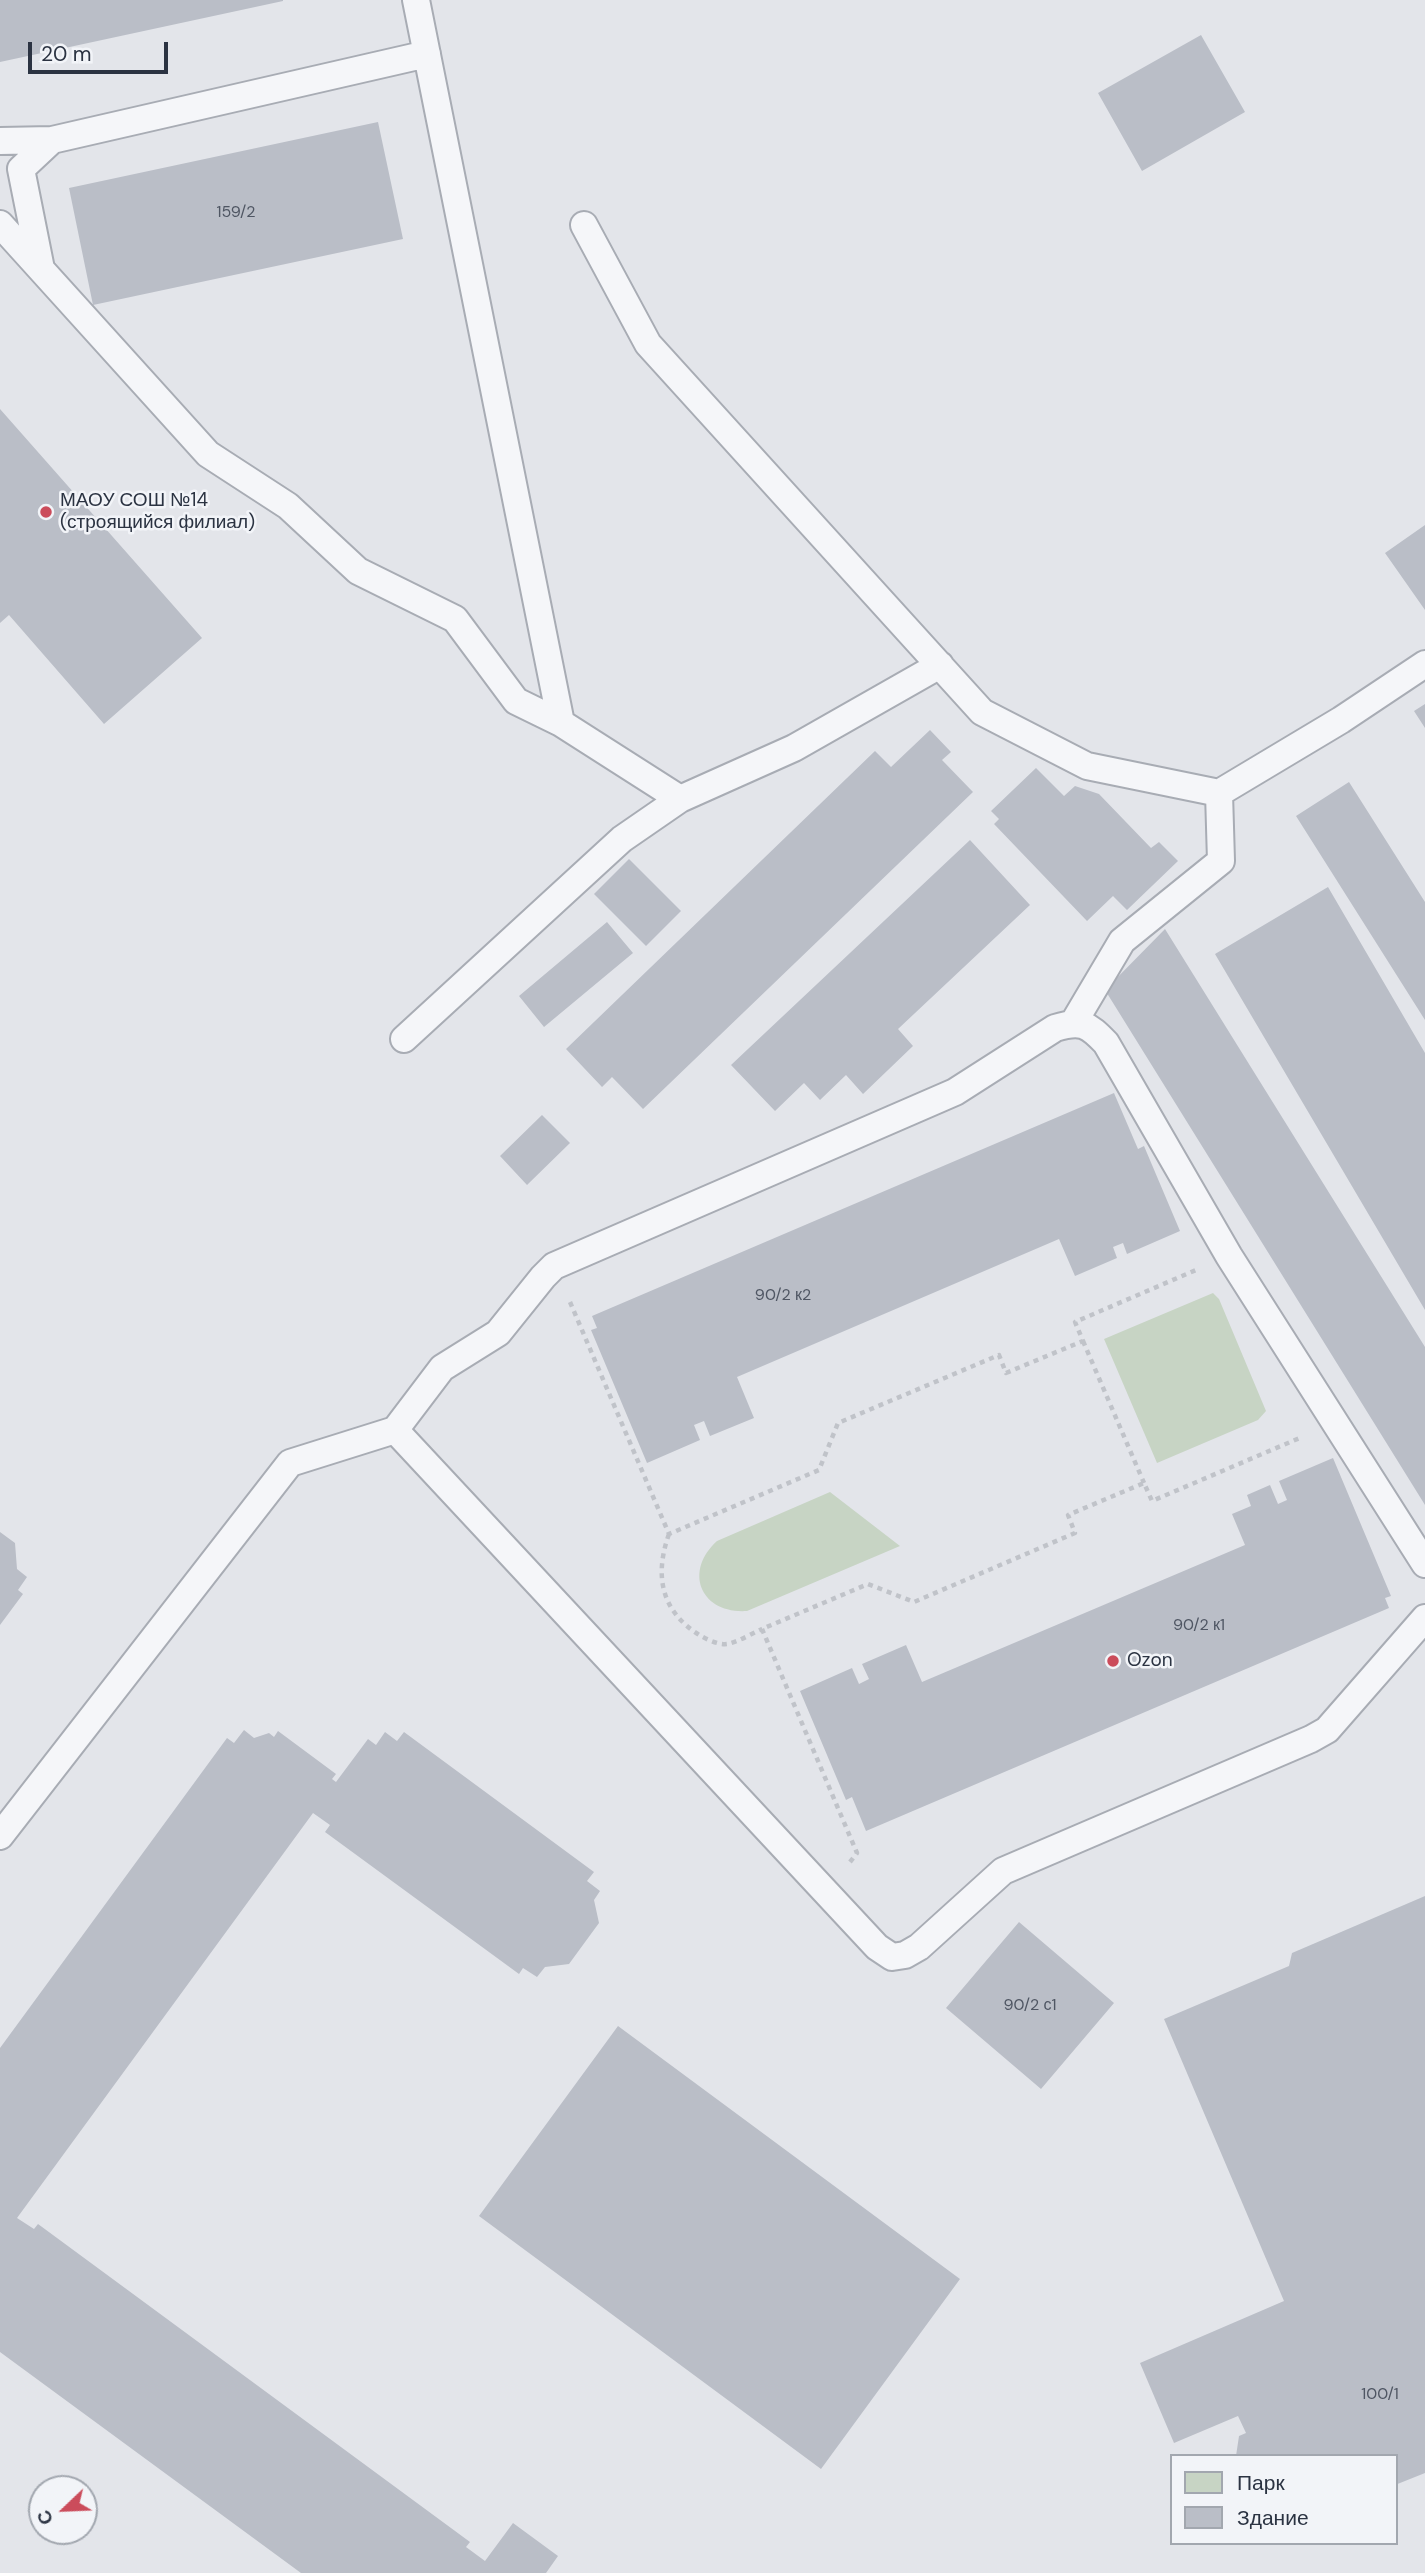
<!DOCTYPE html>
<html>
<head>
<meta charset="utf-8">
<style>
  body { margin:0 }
  #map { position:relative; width:1425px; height:2573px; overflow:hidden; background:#e3e5ea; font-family:"DM Sans",sans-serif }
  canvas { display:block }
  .legend { position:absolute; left:1170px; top:2454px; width:228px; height:91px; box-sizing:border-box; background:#f2f4f8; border:2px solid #a2a7af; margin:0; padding:9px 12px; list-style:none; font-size:21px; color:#2b3342 }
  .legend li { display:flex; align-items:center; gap:14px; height:35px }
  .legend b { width:35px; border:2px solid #a2a7af }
  .north { position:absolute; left:28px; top:2475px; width:70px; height:70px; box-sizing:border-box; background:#f2f4f8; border:2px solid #a2a7af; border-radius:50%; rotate:247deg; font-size:19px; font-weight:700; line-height:28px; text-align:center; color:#2b3342 }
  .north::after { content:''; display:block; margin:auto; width:24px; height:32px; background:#cb4c5b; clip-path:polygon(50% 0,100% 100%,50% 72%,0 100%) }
  .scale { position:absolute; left:28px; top:42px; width:140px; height:32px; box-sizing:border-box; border:4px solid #2b3342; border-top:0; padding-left:9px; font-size:21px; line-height:24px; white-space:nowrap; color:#2b3342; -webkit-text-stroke:5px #f2f4f8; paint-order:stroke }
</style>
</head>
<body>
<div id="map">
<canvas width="1425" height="2573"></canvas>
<ul class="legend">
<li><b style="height:19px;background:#c7d4c4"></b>Парк</li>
<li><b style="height:19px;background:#babec7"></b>Здание</li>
</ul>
<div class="north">С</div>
<div class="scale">20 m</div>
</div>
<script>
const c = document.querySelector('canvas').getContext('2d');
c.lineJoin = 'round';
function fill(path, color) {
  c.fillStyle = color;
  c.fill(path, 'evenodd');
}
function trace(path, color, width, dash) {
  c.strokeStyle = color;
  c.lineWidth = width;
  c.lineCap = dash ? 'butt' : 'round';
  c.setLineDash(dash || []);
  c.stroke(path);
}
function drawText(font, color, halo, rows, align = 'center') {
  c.font = font + ' "DM Sans",sans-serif';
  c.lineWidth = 5;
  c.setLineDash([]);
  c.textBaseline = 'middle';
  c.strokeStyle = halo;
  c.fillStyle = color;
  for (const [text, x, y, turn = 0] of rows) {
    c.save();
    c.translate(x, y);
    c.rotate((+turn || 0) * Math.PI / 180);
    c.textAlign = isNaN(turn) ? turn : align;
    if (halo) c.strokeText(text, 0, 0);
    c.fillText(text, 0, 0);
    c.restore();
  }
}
fill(new Path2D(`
  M 1213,1293 L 1219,1299 L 1266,1411 L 1258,1420 L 1157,1463 L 1104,1339 Z
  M 830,1492 L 900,1546 L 747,1611 C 701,1614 683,1572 717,1541 Z`), '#c7d4c4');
fill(new Path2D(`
  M 0,0 L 283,0 L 283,1 L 0,62 Z
  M 1201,35 L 1245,112 L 1142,171 L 1098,93 Z
  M 378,122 L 403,239 L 93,305 L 69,188 Z
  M 0,409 L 202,638 L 104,724 L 9,615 L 0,623 Z
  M 1425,525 L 1425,610 L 1385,553 Z
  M 1425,704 L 1425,728 L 1414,711 Z
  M 930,730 L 951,752 L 942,760 L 973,792 L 643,1109 L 612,1077 L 602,1087 L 566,1049 L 875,751 L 891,767 Z
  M 1036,768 L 1064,796 L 1075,786 L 1099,794 L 1151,848 L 1159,842 L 1178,861 L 1127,910 L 1113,896 L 1087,921 L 994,824 L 999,819 L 991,811 Z
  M 1349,782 L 1425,902 L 1425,1020 L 1296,816 Z
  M 970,840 L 1030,905 L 898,1029 L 913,1046 L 863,1094 L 846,1075 L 820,1100 L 804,1083 L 775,1111 L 731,1065 Z
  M 629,859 L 681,911 L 646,946 L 594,894 Z
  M 1328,887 L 1425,1053 L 1425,1310 L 1215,954 Z
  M 607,922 L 633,953 L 544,1027 L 519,996 Z
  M 1165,929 L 1425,1347 L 1425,1505 L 1105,990 Z
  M 1114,1093 L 1138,1149 L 1144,1146 L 1180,1231 L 1127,1254 L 1123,1243 L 1113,1247 L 1117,1258 L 1075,1276 L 1059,1239 L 737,1377 L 754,1418 L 710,1436 L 704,1421 L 694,1425 L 700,1440 L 647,1463 L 591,1330 L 597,1328 L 592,1316 Z
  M 542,1115 L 570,1143 L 527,1185 L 500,1156 Z
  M 1333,1458 L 1391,1596 L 1385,1598 L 1389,1608 L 866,1831 L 852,1797 L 846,1800 L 800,1691 L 852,1668 L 859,1684 L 869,1679 L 862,1664 L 906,1645 L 922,1682 L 1245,1545 L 1232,1514 L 1251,1506 L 1247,1495 L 1270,1485 L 1278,1504 L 1287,1500 L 1279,1481 Z
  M 0,1532 L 15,1543 L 17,1569 L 27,1577 L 18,1590 L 23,1594 L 0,1625 Z
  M 244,1730 L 254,1738 L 269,1733 L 274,1737 L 278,1731 L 336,1774 L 332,1779 L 336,1782 L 368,1739 L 376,1745 L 385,1732 L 397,1741 L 404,1732 L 594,1872 L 587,1881 L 600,1891 L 594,1900 L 599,1923 L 569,1964 L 545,1967 L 537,1977 L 523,1968 L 519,1974 L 325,1832 L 330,1825 L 313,1813 L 17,2218 L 34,2229 L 38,2224 L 470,2542 L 466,2547 L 485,2561 L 513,2523 L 558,2556 L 546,2573 L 301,2573 L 0,2352 L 0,2048 L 227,1738 L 234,1743 Z
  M 1425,1896 L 1425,2473 L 1395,2485 L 1395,2456 L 1236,2456 L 1239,2436 L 1246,2433 L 1238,2416 L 1174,2443 L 1140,2363 L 1284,2301 L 1164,2019 L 1289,1966 L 1292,1953 Z
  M 1019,1922 L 1114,2003 L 1041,2089 L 946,2008 Z
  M 618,2026 L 960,2279 L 821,2469 L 479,2216 Z`), '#babec7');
const service = new Path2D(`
  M 416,0 L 561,723
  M 0,141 L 52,140
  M 0,224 L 208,454 L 288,506 L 358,571 L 455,619 L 516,701 L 561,723 L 680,799
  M 584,225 L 648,344 L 982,712 L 1087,766 L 1219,793 L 1341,720 L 1425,664
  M 41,269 L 21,169 L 52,140 L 427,54
  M 1074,1022 L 1122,941 L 1221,861 L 1219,793
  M 404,1039 L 622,839 L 680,799 L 794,748 L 940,665
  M 395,1430 L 877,1947 L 892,1957 L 905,1955 L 919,1947 L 1003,1871 L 1311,1739 L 1327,1730 L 1425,1618
  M 0,1836 L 290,1463 L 395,1430 L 442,1368 L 498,1333 L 543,1277 L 554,1266 L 955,1092 L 1055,1028 C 1081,1020 1088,1024 1106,1043 L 1229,1256 L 1425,1564`);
trace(service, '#a8acb4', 30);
trace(new Path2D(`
  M 570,1302 L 669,1534 L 819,1470 L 838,1423 L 999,1355 L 1006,1373 L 1083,1341 L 1075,1322 L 1196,1270
  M 1083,1341 L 1144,1483
  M 669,1534 C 654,1576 661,1612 701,1636 C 708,1640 719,1645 727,1644 C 738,1642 751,1634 762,1629
  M 850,1862 L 857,1853 L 762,1629 L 868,1584 L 914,1602 L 1075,1533 L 1068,1515 L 1144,1483 L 1152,1501 L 1302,1437`), '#c0c3c9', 4.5, [5, 5]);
trace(service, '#f5f6f9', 26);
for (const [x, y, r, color] of [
  [46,512,7,"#cb4c5b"],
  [1113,1661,7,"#cb4c5b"]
]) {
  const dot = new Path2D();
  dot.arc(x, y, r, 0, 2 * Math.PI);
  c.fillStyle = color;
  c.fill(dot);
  trace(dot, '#f2f4f8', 2.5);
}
drawText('16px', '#4f5663', null, [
  ["159/2",236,213],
  ["90/2 к2",783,1296],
  ["90/2 к1",1199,1626],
  ["90/2 с1",1030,2006],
  ["100/1",1380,2395]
]);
drawText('19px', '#2b3342', '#f2f4f8', [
  ["МАОУ СОШ №14",60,501],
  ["(строящийся филиал)",60,523],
  ["Ozon",1127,1661]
], 'left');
</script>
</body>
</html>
